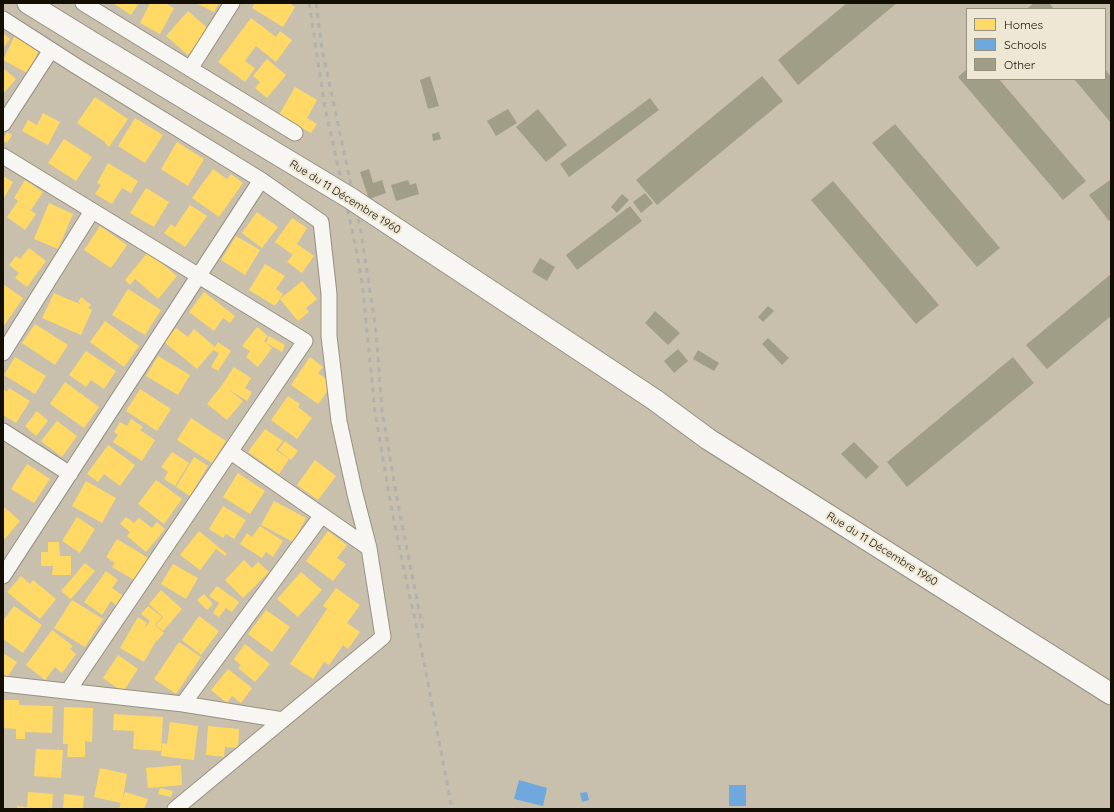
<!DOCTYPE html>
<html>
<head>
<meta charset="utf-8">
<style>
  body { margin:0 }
  #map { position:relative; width:1114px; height:812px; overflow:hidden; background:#c8c0ac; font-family:Quicksand,sans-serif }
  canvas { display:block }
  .frame { position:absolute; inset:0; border:4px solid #130e02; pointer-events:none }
  .legend { position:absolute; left:966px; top:8px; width:140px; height:72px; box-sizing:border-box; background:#eee7d4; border:1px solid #969080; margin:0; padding:5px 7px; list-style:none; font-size:12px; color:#130e02 }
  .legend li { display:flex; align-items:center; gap:8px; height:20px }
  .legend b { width:20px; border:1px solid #969080 }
</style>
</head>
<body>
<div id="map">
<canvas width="1114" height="812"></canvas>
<div class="frame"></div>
<ul class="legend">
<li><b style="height:11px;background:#ffd966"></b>Homes</li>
<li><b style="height:11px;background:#6fa8dc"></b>Schools</li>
<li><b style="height:11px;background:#a19e88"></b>Other</li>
</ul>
</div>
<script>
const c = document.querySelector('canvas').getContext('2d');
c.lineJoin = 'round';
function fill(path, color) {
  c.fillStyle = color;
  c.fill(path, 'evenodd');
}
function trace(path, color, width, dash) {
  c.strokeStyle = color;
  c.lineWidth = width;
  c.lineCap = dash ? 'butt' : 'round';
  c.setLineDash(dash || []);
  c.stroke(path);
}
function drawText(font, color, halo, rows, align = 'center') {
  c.font = font + ' Quicksand,sans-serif';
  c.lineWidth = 4;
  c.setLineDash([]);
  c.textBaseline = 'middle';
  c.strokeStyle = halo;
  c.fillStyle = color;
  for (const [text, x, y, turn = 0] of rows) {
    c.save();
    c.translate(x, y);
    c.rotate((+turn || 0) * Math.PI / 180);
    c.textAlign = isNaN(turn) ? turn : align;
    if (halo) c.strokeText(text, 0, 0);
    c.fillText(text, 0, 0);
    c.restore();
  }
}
fill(new Path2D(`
  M 113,3 L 139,3 L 131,15 Z
  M 150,3 L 165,3 L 174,8 L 160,34 L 140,23 Z
  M 196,3 L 219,3 L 214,12 Z
  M 255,3 L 289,3 L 295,7 L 283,27 L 252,8 Z
  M 188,11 L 210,30 L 188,55 L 166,36 Z
  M 251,18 L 276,37 L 280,31 L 292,40 L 276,62 L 256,46 L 245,61 L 255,68 L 245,82 L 218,62 Z
  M 3,33 L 10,39 L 3,48 Z
  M 15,35 L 40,49 L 27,73 L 3,60 Z
  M 267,59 L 286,75 L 267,98 L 255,88 L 260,82 L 253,76 Z
  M 3,68 L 16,79 L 3,94 Z
  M 295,87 L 317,100 L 307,118 L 317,124 L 311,133 L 279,115 Z
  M 95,97 L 128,119 L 109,147 L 105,143 L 105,142 L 77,123 Z
  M 43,113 L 60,122 L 48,145 L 22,131 L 28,120 L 37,125 Z
  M 135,118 L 163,135 L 145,163 L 118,146 Z
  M 7,132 L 12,135 L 7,143 L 3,140 Z
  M 64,139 L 92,157 L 76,181 L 48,163 Z
  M 177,142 L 204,159 L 188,186 L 161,169 Z
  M 108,163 L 138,181 L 131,193 L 122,188 L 112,204 L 95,194 L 101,185 L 97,183 Z
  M 213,169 L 227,179 L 231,174 L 243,183 L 219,217 L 192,198 Z
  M 3,176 L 13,182 L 3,200 Z
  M 25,180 L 43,192 L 31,210 L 14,198 Z
  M 146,188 L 169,202 L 154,227 L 130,213 Z
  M 18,201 L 36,214 L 25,230 L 7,217 Z
  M 49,203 L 73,214 L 58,249 L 34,239 Z
  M 190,205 L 207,216 L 185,247 L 164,233 L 171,224 L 175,227 Z
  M 257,212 L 278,227 L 262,248 L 242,233 Z
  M 292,218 L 307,228 L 297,244 L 314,256 L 302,273 L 287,262 L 293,255 L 275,242 Z
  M 100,226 L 127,245 L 111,268 L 84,250 Z
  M 236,236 L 260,250 L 245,275 L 221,260 Z
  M 29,248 L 46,261 L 27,287 L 15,278 L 19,273 L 9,265 L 16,256 L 20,259 Z
  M 148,252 L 177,276 L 158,299 L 135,279 L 130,285 L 125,280 Z
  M 265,264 L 285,276 L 276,289 L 283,294 L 275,306 L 249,290 Z
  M 302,281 L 317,299 L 306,308 L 309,312 L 298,321 L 280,299 Z
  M 3,284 L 23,298 L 3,327 Z
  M 128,289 L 161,310 L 145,335 L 112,315 Z
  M 204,292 L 235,316 L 230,323 L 223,318 L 214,331 L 189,312 Z
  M 54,293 L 82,305 L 78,302 L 81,297 L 91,305 L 88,308 L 92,310 L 81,335 L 42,318 Z
  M 105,321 L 139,346 L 124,367 L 90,342 Z
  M 35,324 L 68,345 L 55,365 L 22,343 Z
  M 257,327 L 268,336 L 264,341 L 266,343 L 269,336 L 285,345 L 282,352 L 266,343 L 272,348 L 258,367 L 246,357 L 250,351 L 242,346 Z
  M 176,328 L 188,337 L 194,329 L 215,347 L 218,342 L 231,351 L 218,371 L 211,367 L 219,353 L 213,350 L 197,369 L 164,342 Z
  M 86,351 L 116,371 L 104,389 L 91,380 L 86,387 L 69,375 Z
  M 158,356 L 190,375 L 178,395 L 146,376 Z
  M 15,357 L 46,376 L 35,394 L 4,375 Z
  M 310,357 L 323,367 L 318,373 L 333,384 L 318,404 L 291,385 Z
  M 234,367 L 251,378 L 245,388 L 252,392 L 247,401 L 228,389 L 243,401 L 227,420 L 207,404 L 222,385 Z
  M 65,382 L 99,407 L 84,428 L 50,404 Z
  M 9,388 L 30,401 L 16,423 L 3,415 L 3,389 L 7,392 Z
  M 140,389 L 171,409 L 157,431 L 126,411 Z
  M 288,396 L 300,404 L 298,407 L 312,418 L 297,439 L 271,420 Z
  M 37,411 L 48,421 L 36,436 L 25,426 Z
  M 191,418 L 226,441 L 212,463 L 177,440 Z
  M 131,419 L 143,427 L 140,430 L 155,440 L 142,461 L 113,442 L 118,435 L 114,432 L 120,422 L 127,426 Z
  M 57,421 L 77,436 L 62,457 L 41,441 Z
  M 265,429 L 283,441 L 276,450 L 289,459 L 279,474 L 248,452 Z
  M 285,441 L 298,451 L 291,460 L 278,450 Z
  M 108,445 L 135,465 L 120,486 L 104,474 L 98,482 L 87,474 Z
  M 172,452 L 189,463 L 175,486 L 164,479 L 168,472 L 161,467 Z
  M 194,457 L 208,466 L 190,496 L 176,487 Z
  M 315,460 L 336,476 L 318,500 L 297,485 Z
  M 27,464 L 50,479 L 34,503 L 11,489 Z
  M 238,473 L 265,491 L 250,514 L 223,497 Z
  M 156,480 L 182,499 L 164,524 L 138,504 Z
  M 86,481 L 116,498 L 102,523 L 72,506 Z
  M 274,501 L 306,518 L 293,542 L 261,525 Z
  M 3,506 L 20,521 L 3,541 Z
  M 223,506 L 246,520 L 234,539 L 226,534 L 223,538 L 209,529 Z
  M 77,517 L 95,529 L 80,553 L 62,541 Z
  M 126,517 L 134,523 L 139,518 L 152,528 L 157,522 L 165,529 L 146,552 L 127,536 L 130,532 L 120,524 Z
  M 260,526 L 283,541 L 273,557 L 266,552 L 262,558 L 240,544 L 247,533 L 252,537 Z
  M 199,531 L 227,554 L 225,556 L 216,549 L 200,570 L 180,555 Z
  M 328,531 L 347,545 L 337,558 L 346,564 L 333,581 L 306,561 Z
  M 117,539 L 150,559 L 136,581 L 112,567 L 115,563 L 106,557 Z
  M 48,542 L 59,542 L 60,556 L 71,556 L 71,575 L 52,575 L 53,566 L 41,566 L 41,552 L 48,552 Z
  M 244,560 L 252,568 L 258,562 L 269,572 L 243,598 L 225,580 Z
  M 85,563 L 95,571 L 71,599 L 61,591 Z
  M 173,564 L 198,578 L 186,599 L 161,584 Z
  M 106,571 L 118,580 L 112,588 L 125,597 L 118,607 L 111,601 L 102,615 L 84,602 Z
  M 301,572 L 322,590 L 298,617 L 277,599 Z
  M 21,576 L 30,584 L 33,580 L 56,599 L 40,619 L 7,592 Z
  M 217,586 L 239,602 L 232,612 L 226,608 L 219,617 L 213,613 L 219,603 L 209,596 Z
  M 336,588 L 360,605 L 347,623 L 360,632 L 348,649 L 343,645 L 329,665 L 324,662 L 313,679 L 290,664 L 327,609 L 341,618 L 323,606 Z
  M 161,590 L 182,609 L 163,631 L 156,625 L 163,617 L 149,604 Z
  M 204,594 L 213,604 L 207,610 L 197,600 Z
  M 72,600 L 103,619 L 85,647 L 54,628 Z
  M 14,606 L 42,625 L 23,653 L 3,639 L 3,621 Z
  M 148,606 L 162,617 L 155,625 L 164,633 L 157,641 L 156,641 L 144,662 L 120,648 L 138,617 L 147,623 L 144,629 L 150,621 L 141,614 Z
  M 266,610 L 290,627 L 272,652 L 248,634 Z
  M 199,616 L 219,631 L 201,655 L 182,640 Z
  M 52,630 L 73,646 L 70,649 L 76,654 L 62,673 L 55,667 L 45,680 L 26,665 Z
  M 179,642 L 201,657 L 176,694 L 154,679 Z
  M 245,644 L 270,664 L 255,682 L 238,668 L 241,665 L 234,659 Z
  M 3,653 L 17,662 L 6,679 L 3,677 Z
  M 118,655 L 138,669 L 123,692 L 103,678 Z
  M 228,669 L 252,688 L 241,703 L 232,696 L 227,703 L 211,690 Z
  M 3,700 L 19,700 L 19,705 L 53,706 L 52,733 L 25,732 L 25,739 L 16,739 L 16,729 L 3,728 Z
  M 64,707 L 93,708 L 92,742 L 85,741 L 85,757 L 67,757 L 68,744 L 63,744 Z
  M 114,714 L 163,717 L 161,751 L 133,749 L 134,731 L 113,730 Z
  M 170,722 L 198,726 L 194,760 L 161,756 L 162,743 L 167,744 Z
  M 208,726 L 239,729 L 238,748 L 225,747 L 224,757 L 206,755 Z
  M 36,749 L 63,750 L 61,778 L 34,776 Z
  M 181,765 L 182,785 L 148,788 L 146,768 Z
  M 100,768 L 127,774 L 122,802 L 125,792 L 148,799 L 144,809 L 119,809 L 121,803 L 94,797 Z
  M 160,788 L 173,791 L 171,797 L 158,794 Z
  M 28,792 L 53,794 L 52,809 L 17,809 L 17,806 L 27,807 Z
  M 64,794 L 84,796 L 83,809 L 63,809 Z`), '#ffd966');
fill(new Path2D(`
  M 519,780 L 547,788 L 543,806 L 514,799 Z
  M 729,785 L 746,785 L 746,806 L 729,806 Z
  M 587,792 L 589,800 L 582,802 L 580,793 Z`), '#6fa8dc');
fill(new Path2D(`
  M 847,3 L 897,3 L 798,85 L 778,60 Z
  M 1034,3 L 1049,3 L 1054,9 L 1027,9 Z
  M 967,69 L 967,79 L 999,79 L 1086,181 L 1063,200 L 958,77 Z
  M 1105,69 L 1111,77 L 1111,123 L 1074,79 L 1105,79 Z
  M 430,76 L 439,106 L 428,109 L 420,80 Z
  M 762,76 L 783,101 L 657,205 L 636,180 Z
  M 650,98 L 659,110 L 569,177 L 560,164 Z
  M 508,109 L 517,123 L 496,136 L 487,121 Z
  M 538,109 L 567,145 L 546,162 L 516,127 Z
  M 895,124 L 1000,248 L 977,267 L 872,143 Z
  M 439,132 L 441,139 L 433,141 L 432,134 Z
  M 369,169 L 373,183 L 382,180 L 386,193 L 369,199 L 360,172 Z
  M 408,180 L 410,185 L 416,183 L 419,194 L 396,201 L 391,185 Z
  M 1110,180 L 1111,181 L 1111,219 L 1109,221 L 1089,195 Z
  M 833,181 L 939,305 L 916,324 L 811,200 Z
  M 645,193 L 653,203 L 641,213 L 633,202 Z
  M 622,194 L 629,200 L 617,213 L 611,207 Z
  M 630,206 L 642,221 L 577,270 L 566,255 Z
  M 540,258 L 555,267 L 547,281 L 532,272 Z
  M 1111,274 L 1111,316 L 1047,369 L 1026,345 Z
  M 768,306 L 774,311 L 763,322 L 758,317 Z
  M 655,311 L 680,333 L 668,345 L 645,323 Z
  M 768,338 L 789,358 L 782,365 L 762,344 Z
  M 678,349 L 688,361 L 674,373 L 664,361 Z
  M 698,350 L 719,363 L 714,371 L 693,359 Z
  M 1013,357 L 1034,383 L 907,487 L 887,462 Z
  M 854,442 L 879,467 L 866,479 L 841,454 Z`), '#a19e88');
const street = new Path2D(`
  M 83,3 L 295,133
  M 3,19 L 76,66 L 261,180 L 3,576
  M 190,69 L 232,3
  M 3,124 L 51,50
  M 3,156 L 305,341 L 68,691
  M 3,353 L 92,211
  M 3,431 L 70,474
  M 231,452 L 369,548
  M 3,684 L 183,704 L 283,720
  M 183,704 L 322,515
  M 175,809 L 383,637 L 369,548 L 355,494 L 339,421 L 329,336 L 329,294 L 321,222 L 261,180`);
const secondary = new Path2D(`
  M 28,3 L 88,40
  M 655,400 L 708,439 L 1111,694`);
trace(street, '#969081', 17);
trace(secondary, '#969081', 23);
trace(street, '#f7f6f3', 15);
trace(secondary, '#f7f6f3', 21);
trace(new Path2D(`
  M 309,3 L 325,108 L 353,234 L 362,281 L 375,412 L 391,506 L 405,575 L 421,647 L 452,809
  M 316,3 L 322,49 L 361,232 L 376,331 L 382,411 L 398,504 L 423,630`), '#b3b1ab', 3, [5, 5]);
const secondaryBridge = new Path2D(`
  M 88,40 L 350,198 L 655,400`);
trace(secondaryBridge, '#969081', 23, []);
trace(secondaryBridge, '#f7f6f3', 21);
drawText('11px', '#130e02', '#eee7d4', [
  ["Rue du 11 Décembre 1960",345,197,32],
  ["Rue du 11 Décembre 1960",882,549,32]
]);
</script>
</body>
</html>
